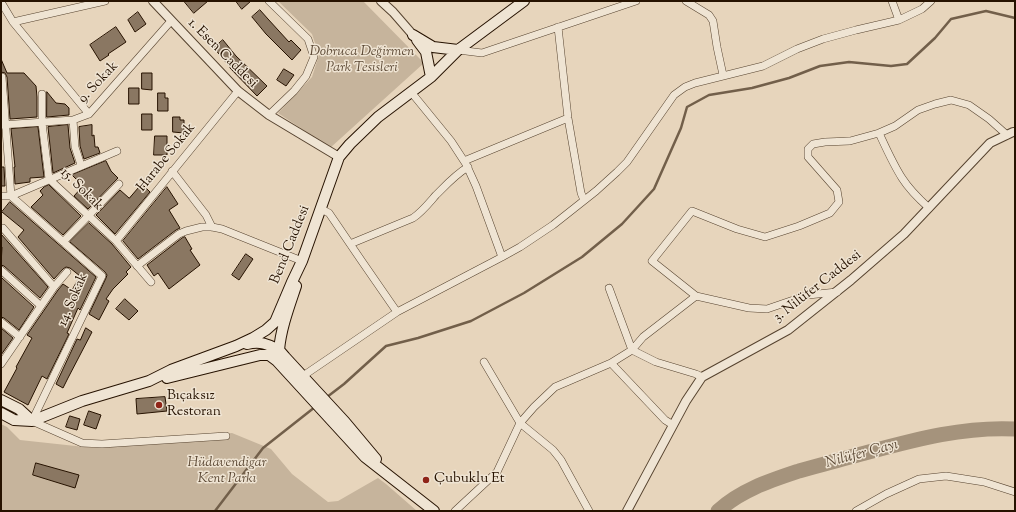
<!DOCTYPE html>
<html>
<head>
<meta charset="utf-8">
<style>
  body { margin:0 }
  #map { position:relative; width:1016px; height:512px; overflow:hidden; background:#e7d5bc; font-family:"Sorts Mill Goudy",serif }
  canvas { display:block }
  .frame { position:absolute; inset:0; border:2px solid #261200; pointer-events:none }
</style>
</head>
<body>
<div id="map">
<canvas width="1016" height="512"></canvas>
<div class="frame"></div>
</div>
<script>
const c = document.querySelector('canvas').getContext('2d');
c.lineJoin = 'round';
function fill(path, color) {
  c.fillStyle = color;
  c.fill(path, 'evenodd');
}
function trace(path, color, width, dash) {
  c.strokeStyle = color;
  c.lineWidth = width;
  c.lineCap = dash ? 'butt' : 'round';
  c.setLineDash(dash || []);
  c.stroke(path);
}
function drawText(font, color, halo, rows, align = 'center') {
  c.font = font + ' "Sorts Mill Goudy",serif';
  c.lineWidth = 3;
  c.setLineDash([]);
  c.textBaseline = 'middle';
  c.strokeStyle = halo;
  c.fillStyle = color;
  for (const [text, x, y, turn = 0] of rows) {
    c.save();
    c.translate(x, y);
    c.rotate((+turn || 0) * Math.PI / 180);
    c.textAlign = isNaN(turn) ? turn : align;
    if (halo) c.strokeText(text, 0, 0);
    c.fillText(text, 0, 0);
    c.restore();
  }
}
fill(new Path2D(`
  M 278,1 L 363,1 L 424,63 L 330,148 L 278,113 L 312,77 L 319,55 L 312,34 Z
  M 1,424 L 7,427 L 20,440 L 94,448 L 232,433 L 271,449 L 292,474 L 328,502 L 338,501 L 378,478 L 386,484 L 417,511 L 1,511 Z`), '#c6b49c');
trace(new Path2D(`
  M 327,397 L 344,384 L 386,346 L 418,338 L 471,321 L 524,293 L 582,257 L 622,224 L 654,189 L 681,128 L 687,107 L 709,95 L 752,88 L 789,78 L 820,66 L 849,62 L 891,66 L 907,64 L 935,38 L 951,19 L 986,11 L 1015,18
  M 215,511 L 263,448 L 315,407`), '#725f4a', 2.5);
trace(new Path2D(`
  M 718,511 C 741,490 769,481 799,471 C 817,466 835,461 854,456 C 907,442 960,426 1015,429`), '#a5937c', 15);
const building = new Path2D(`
  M 184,1 L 208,1 L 194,13 Z
  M 236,1 L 251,1 L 242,9 Z
  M 260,10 L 268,19 L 289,42 L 291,40 L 301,50 L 292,60 L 266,34 L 252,17 Z
  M 138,12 L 146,24 L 135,32 L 128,20 Z
  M 116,27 L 126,42 L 108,54 L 109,55 L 100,61 L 90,45 Z
  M 223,40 L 236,56 L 267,86 L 257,96 L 230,68 L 230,67 L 214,48 Z
  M 1,59 L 7,73 L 24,73 L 36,86 L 37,97 L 37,117 L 10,119 L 7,77 L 5,73 L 1,72 Z
  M 284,69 L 294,75 L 286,86 L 277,80 Z
  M 142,73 L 152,73 L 152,90 L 142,89 Z
  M 129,88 L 139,88 L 139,104 L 129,104 Z
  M 47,92 L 56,103 L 65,104 L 69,108 L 69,115 L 47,117 Z
  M 158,93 L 165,93 L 165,98 L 168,98 L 168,111 L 158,111 Z
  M 142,114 L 152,114 L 152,130 L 142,130 Z
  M 173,117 L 180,117 L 180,120 L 184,120 L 184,133 L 173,132 Z
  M 68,125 L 70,148 L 75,163 L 53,173 L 48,127 Z
  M 92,125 L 92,136 L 94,135 L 95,147 L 98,147 L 100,153 L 84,159 L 80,146 L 79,127 Z
  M 38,127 L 44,177 L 30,178 L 30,182 L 15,184 L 14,167 L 15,167 L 11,129 Z
  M 155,136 L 167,136 L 167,155 L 154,155 Z
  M 106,161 L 111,171 L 118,178 L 88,209 L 74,196 L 83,186 L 72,175 Z
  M 1,167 L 4,167 L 5,186 L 1,186 Z
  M 142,184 L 150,192 L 115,234 L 96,215 L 120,190 L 129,198 Z
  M 49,185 L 81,216 L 63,235 L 31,207 L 43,195 L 40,191 L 44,187 Z
  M 167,187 L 178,204 L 169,210 L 180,228 L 176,230 L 138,259 L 123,241 Z
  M 10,202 L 96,277 L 80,310 L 78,308 L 67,333 L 69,334 L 47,379 L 42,376 L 28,405 L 4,392 L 17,368 L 16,367 L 32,338 L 27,335 L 58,290 L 63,284 L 72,290 L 80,276 L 70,268 L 66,267 L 63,269 L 54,279 L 18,237 L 24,230 L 2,212 Z
  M 89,223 L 112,244 L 131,267 L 126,272 L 128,274 L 113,289 L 106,299 L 109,301 L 99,320 L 89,314 L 106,278 L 107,275 L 105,272 L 70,242 Z
  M 1,234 L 48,287 L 40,298 L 4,266 L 1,265 L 2,247 L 1,247 Z
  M 185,237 L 192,249 L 190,250 L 200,265 L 169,289 L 158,273 L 154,276 L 147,265 L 182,238 Z
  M 246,254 L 253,259 L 239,280 L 232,275 Z
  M 1,278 L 2,278 L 34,307 L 19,330 L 4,318 L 1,317 Z
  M 125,299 L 138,311 L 129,320 L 116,309 Z
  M 1,328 L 13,338 L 1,355 Z
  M 86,328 L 92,332 L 68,378 L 63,388 L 56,384 L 77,339 L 80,340 Z
  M 165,397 L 167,411 L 137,414 L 136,399 Z
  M 89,411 L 101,415 L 96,429 L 84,425 Z
  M 70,416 L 80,419 L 77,430 L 66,427 Z
  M 36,463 L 79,475 L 75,488 L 33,475 Z`);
fill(building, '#8a7762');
trace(building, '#261200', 1);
const minor = new Path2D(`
  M 269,1 L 308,39 L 314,57 L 306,76 L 294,91 L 269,115
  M 686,1 L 709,15 L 713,21 L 717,47 L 723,75
  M 892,1 L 899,20
  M 1,2 L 13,22 L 105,1
  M 13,22 L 89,114
  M 558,27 L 568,118 L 581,193 L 584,200
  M 458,50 L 482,53 L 636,1
  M 1,77 L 2,77 L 11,196 L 102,276 L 32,421 L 82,443 L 102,444 L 226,436
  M 411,92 L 451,141 L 466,164 L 476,186 L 502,257
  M 42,94 L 42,123 L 49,179 L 116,241 L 151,282
  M 73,120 L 75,147 L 81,165
  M 1,125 L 73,120 L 89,114 L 171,21
  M 879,133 C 886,148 893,164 902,178 C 909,189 919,199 929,208
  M 464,161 L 568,118
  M 172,171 L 206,215 L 212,227
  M 1,196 L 11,196 L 117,151
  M 321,209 L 329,213 L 361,260 L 397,312
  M 1,229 L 3,228 L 54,287
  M 116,241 L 238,91
  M 63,242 L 119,184
  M 350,244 L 413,218 C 422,212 429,203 436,195 C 446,185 456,174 468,167
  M 137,266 L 179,234 L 186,231 L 202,227 L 212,227 L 222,229 L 302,261
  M 1,270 L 41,306
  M 609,288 L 632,350 L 656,362 L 696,374 L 702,377
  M 837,292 L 808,295 L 767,309 L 749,308 L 696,296 L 652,261 L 692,211 L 737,229 L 765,237 L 799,226 L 830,213 L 839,202 L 837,190 L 808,157 L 808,149 L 813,144 L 825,142 L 850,141 L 879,133 L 895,126 L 918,110 L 935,104 L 951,100 L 969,105 L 989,119 L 1007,135
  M 1,322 L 20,337
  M 484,362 L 520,423 L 553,450 L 561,460 L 589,511
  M 611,363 L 665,420 L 673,425
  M 1,364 L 54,287 L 67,272
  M 303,376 L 397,312 L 502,257 L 520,247 L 553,225 L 596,191 L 617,172 L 627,162 L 674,95 L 685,87 L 695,83 L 763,66 L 797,49 L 823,39 L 856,30 L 899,20 L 922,9 L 931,1
  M 455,511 L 497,472 L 520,423 L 534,407 L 555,387 L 611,363 L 632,350 L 643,337 L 696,296
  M 856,511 L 886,494 L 919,479 L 946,476 L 984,482 L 1015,492`);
const tertiary = new Path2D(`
  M 153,1 L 238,91 L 269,115 L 339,157
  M 381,1 L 393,12 L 413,35
  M 627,511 L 686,401 L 702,377 L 788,330 L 851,280 L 904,234 L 990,143 L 1013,132 L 1015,132`);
const secondary = new Path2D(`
  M 413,35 L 433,47 L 458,50
  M 417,40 L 426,52 L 431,77
  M 296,286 C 289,307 281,328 279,350 L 285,357 L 345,422 L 376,459
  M 247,344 C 261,341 267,344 279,350
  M 167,378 L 260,355 L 269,355 L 277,361 L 365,457 L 434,511
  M 1,400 L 19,409 L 32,421
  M 1,413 L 14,420 L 32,421 L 82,401 L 149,381 L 171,370 L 236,346 L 253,338 L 266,330 L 275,322 L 292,282 L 302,261 L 339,157 L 350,144 L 378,117 L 431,77 L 458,50 L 524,1`);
trace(minor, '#56432f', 8);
trace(tertiary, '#56432f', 10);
trace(secondary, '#261200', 12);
trace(minor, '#efe4d3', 7);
trace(tertiary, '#efe4d3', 8);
trace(secondary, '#efe4d3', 10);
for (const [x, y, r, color] of [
  [159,405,4,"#8f2418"],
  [426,480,4,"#8f2418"]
]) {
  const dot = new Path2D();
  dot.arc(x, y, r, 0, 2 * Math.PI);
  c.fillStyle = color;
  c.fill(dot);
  trace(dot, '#efe4d3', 1.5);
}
drawText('italic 14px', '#5e4b37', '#efe4d3', [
  ["Dobruca Değirmen",362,53],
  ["Park Tesisleri",362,69],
  ["Hüdavendigar",227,464],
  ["Kent Parkı",227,480]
]);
drawText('14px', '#261200', '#efe4d3', [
  ["1. Esen Caddesi",222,54,45],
  ["9. Sokak",99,83,-47],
  ["Harabe Sokak",167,158,-51],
  ["15. Sokak",81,190,45],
  ["Bend Caddesi",291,245,-68],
  ["3. Nilüfer Caddesi",818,287,-38],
  ["14. Sokak",74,300,-67]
]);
drawText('14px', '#261200', '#efe4d3', [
  ["Bıçaksız",167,397],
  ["Restoran",167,413],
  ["Çubuklu Et",434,480]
], 'left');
drawText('italic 15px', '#594632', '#efe4d3', [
  ["Nilüfer Çayı",862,455,-15]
]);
</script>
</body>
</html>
